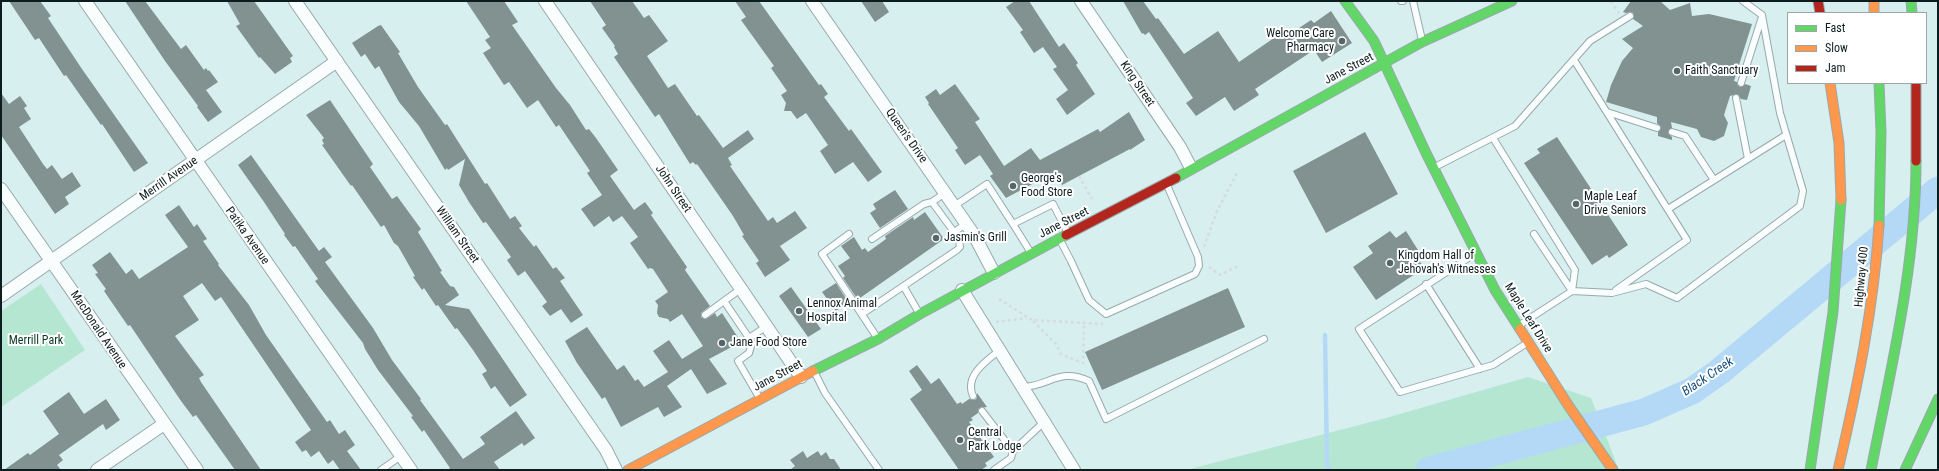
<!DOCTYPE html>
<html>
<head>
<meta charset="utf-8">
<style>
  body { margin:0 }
  #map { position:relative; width:1939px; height:471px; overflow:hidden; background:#d8eff0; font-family:"Roboto Condensed",sans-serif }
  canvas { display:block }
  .frame { position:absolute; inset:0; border:2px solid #0d1d1e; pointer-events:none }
  .legend { position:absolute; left:1787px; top:12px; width:140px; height:72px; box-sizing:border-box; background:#fff; border:1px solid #9ea5a5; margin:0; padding:5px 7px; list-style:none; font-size:12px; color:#0d1d1e }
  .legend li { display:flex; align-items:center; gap:8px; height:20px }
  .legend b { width:20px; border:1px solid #9ea5a5 }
</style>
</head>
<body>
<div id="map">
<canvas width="1939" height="471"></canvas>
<div class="frame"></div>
<ul class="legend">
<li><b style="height:5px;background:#63d668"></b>Fast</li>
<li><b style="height:5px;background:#ff974d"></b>Slow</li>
<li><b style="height:5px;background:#b3261e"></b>Jam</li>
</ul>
</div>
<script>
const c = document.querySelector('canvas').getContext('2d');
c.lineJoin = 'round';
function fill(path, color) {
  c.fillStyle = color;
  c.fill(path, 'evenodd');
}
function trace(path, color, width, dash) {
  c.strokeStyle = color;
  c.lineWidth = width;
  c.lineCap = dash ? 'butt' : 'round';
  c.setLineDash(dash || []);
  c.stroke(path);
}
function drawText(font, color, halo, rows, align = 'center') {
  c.font = font + ' "Roboto Condensed",sans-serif';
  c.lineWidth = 4;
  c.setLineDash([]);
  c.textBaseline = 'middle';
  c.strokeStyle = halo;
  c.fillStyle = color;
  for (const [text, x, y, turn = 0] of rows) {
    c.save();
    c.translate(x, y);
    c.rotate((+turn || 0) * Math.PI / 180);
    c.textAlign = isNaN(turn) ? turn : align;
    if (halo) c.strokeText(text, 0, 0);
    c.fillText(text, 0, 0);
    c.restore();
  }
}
fill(new Path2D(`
  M 41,284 L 85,350 L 1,407 L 1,311 Z
  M 1528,377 L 1591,398 L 1619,470 L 1186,470 L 1386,418 Z`), '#b5e6d2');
trace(new Path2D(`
  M 1325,335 L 1327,464 L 1329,470`), '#b4d9f6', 4.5);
trace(new Path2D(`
  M 1429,470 L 1644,412 L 1692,391 L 1719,372 L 1938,190`), '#b4d9f6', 27);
fill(new Path2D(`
  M 9,1 L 40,1 L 51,16 L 48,18 L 82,69 L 148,163 L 134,172 L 102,124 L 101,125 L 66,75 L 64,76 L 39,38 L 35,40 Z
  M 125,1 L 145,1 L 181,49 L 186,45 L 204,70 L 206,68 L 208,71 L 209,70 L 218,82 L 206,90 L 222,112 L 208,122 L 197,107 L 198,106 L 165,61 Z
  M 227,1 L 254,1 L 293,56 L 290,58 L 292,62 L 275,74 L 260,57 L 259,58 L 236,26 L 240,24 Z
  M 466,1 L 504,1 L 518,22 L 512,25 L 556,88 L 570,105 L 586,130 L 589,129 L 596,138 L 618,170 L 610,176 L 634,210 L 645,202 L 653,213 L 651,215 L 687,267 L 685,270 L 710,306 L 701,313 L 701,317 L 706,319 L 715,313 L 717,317 L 722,313 L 741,342 L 709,359 L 727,384 L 707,394 L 691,369 L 667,386 L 682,407 L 664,417 L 658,407 L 621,427 L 605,397 L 602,399 L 577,363 L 565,341 L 587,327 L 617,370 L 624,365 L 635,381 L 638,379 L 644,387 L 668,372 L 653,351 L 669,340 L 682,359 L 703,346 L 682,314 L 670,322 L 668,319 L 659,317 L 657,313 L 658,305 L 655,301 L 668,292 L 653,269 L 650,268 L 648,269 L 630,243 L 638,237 L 622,216 L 613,222 L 609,216 L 594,227 L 581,209 L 602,195 L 587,173 L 590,171 L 559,125 L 556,127 L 538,100 L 527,108 L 509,82 L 504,85 L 483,53 L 491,48 L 485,40 L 490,37 Z
  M 590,1 L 632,1 L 644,18 L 649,15 L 668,41 L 647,56 L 668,88 L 675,84 L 697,116 L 699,115 L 723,148 L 748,130 L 754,139 L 728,158 L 732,165 L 730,166 L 768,221 L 773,217 L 777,223 L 795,211 L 807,228 L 780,246 L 790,260 L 765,277 L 756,263 L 759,261 L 742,236 L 744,235 L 733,216 L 697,164 L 696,165 L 693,162 L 690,164 L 659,114 L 655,117 L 614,57 L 618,54 L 614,47 L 615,46 L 602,28 L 606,25 Z
  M 735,1 L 759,1 L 819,85 L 821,84 L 828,94 L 824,97 L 849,131 L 851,129 L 882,172 L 868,182 L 853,162 L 835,174 L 820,151 L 828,145 L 806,113 L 797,119 L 791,111 L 784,111 L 786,103 L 781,95 L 787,91 L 771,68 L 774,66 L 741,20 L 746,17 Z
  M 861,1 L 882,1 L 889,12 L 875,22 Z
  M 1015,1 L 1029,1 L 1059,47 L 1064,43 L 1078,63 L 1076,65 L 1095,94 L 1067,115 L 1056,99 L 1068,90 L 1053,69 L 1057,67 L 1043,47 L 1034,53 L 1020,32 L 1023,30 L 1006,7 Z
  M 1123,1 L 1143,1 L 1156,19 L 1158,18 L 1184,54 L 1218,31 L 1239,62 L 1287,29 L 1290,34 L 1311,20 L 1314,23 L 1331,11 L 1352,43 L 1322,62 L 1314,50 L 1255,89 L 1259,95 L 1234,111 L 1225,97 L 1196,116 L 1186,103 L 1193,98 L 1149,32 L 1145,35 L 1143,33 L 1142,34 Z
  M 1631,1 L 1660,1 L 1670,10 L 1690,3 L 1692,16 L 1709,14 L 1752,24 L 1734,81 L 1737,82 L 1740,87 L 1745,84 L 1751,86 L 1747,100 L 1741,99 L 1737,94 L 1730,96 L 1724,115 L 1728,123 L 1724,136 L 1714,141 L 1701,137 L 1697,129 L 1671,122 L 1672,128 L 1668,133 L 1672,137 L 1672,140 L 1658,136 L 1658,132 L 1661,127 L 1657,123 L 1657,117 L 1606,102 L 1611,85 L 1622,61 L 1633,48 L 1622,39 L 1643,26 L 1633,19 L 1634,15 L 1632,12 L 1626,13 L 1623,12 Z
  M 381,25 L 400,52 L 398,53 L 418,87 L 445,125 L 447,124 L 485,184 L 487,183 L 510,219 L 515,216 L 522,226 L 519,228 L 534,247 L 536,245 L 553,269 L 556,267 L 565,278 L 560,281 L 583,315 L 571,323 L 561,309 L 550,316 L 542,306 L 547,302 L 525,271 L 518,276 L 507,260 L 511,257 L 486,222 L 483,223 L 469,202 L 459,185 L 465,159 L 448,170 L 447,168 L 445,170 L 419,126 L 399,102 L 379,66 L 375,69 L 365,54 L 361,57 L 352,43 L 378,26 Z
  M 955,84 L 980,119 L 975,122 L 1004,166 L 1031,148 L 1040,160 L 1098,129 L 1100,132 L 1129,112 L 1145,140 L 1130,150 L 1130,149 L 1062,185 L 1055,172 L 1006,198 L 990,176 L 993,174 L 980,155 L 965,165 L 955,150 L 958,148 L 928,104 L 929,103 L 925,97 L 936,89 L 940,95 Z
  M 1,93 L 9,104 L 20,96 L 27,106 L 24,108 L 31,119 L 19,127 L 43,164 L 47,169 L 52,165 L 62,179 L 72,172 L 81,186 L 65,197 L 69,204 L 55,214 L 1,135 Z
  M 330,100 L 373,164 L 370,167 L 392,199 L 397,196 L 421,229 L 418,232 L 442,271 L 440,272 L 450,286 L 454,287 L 459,295 L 445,305 L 469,309 L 527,395 L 510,407 L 495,386 L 491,389 L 482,374 L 487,371 L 473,350 L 457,328 L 455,329 L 438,305 L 436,306 L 424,288 L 422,290 L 413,277 L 415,276 L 398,246 L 394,243 L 384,225 L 381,227 L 352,185 L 351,186 L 322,145 L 324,144 L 322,140 L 324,138 L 306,115 Z
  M 1365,132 L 1398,194 L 1326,233 L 1293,171 Z
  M 1557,137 L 1628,245 L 1609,258 L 1607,255 L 1592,265 L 1524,163 L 1540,153 L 1537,149 Z
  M 251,155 L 319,251 L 324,247 L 332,257 L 325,262 L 373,328 L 392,360 L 421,399 L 420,400 L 463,459 L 485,444 L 480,437 L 516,411 L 535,438 L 524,446 L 522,443 L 494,462 L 500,470 L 448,470 L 450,468 L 424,430 L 422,432 L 411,417 L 413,416 L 378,370 L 365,349 L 363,343 L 315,281 L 318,279 L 295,246 L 293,247 L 284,235 L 285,234 L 264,202 L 238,165 Z
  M 895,190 L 908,209 L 880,228 L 870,213 L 876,209 L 873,204 Z
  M 179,205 L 194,227 L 197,224 L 207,239 L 203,241 L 219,264 L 218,265 L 249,305 L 266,335 L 327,422 L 330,420 L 339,434 L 345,430 L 355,445 L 347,451 L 361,470 L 340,470 L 333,460 L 328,464 L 319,451 L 311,457 L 306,450 L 302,452 L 295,442 L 311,430 L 221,297 L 215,301 L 202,283 L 183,296 L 199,320 L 175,336 L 204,375 L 199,378 L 201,382 L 261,470 L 235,470 L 196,415 L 193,417 L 181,401 L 130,325 L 128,326 L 104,291 L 106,289 L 95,274 L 98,273 L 92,265 L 110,252 L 126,274 L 132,269 L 139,279 L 188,247 L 165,215 Z
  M 925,212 L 944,239 L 860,298 L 858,295 L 856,297 L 843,278 L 845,276 L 838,266 L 850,258 L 841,246 L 854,237 L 862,250 L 865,248 L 868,252 L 886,239 L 885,236 L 913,217 L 914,220 Z
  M 1390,231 L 1396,238 L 1406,231 L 1423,258 L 1419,260 L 1424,268 L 1376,300 L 1353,267 L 1373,253 L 1368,246 Z
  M 836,283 L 848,302 L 836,311 L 822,292 Z
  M 791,287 L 821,329 L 808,337 L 779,296 Z
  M 1228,288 L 1245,327 L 1102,390 L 1085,352 Z
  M 917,365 L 931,384 L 939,378 L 957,404 L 961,402 L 962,404 L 969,399 L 975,400 L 977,398 L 977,393 L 987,407 L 979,408 L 978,413 L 971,418 L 973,420 L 969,422 L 994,457 L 985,463 L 987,466 L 981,470 L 959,470 L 910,399 L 922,390 L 909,371 Z
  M 69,392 L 84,414 L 106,399 L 120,420 L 106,430 L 103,424 L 59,455 L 63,460 L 57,465 L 61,470 L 4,470 L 28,453 L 30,455 L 59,434 L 43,411 Z
  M 803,451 L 807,458 L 818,451 L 821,456 L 826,452 L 830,459 L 834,459 L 841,470 L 790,470 L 795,466 L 790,460 Z`), '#819291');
const lane = new Path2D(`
  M 1401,1 L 1403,1
  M 1413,1 L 1422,40
  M 1574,60 L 1687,240 L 1616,290
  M 1741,83 L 1762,17
  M 1736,98 L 1748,159
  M 1607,112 L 1657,128
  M 1672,132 L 1685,136 L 1714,180
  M 1493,138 L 1575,270 L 1572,291
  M 1435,167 L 1515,126 L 1590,41 L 1630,16
  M 945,193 L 932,202 L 954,232
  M 954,206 L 987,184 L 1013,224 L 1053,204 L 1068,233
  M 1668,209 L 1786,135
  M 1013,224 L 1031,253
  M 849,234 L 822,254 L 878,339
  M 1534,234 L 1572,291
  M 872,239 L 924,204 L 932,202
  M 1060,240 L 1071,261 L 1089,300 L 1106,314 L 1195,274 L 1199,266 L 1198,257 L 1167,185
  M 1476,253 L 1359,329 L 1400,392 L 1493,365 L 1527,343
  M 1426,284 L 1480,369
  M 904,287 L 919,313
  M 742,288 L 724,301 L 749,338
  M 862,314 L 957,250 L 960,247 L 959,240 L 954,232 L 966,224
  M 705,315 L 724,301
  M 1518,326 L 1572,291 L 1612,293 L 1646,284 L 1677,298 L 1800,206 L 1803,191 L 1780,113 L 1762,15 L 1743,1
  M 814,371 L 825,393 L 879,470
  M 1023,387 C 1050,386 1059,367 1089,381 L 1106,419 L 1264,339
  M 973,396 C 964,376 986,361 1000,350
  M 760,399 L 738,361 L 749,353 L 752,343 L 749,338 L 767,326
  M 982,411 L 1013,451
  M 381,470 L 401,456
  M 994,470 L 1011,458 L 1013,451 L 1044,422`);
const street = new Path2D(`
  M 85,1 L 411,470
  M 295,1 L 606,450 L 616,470
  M 545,1 L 801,377
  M 812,1 L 974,235 L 994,273
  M 1081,1 L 1180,147 L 1191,168
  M 1,189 L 197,470
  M 962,290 L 1074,470
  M 1,296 L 337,61
  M 97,470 L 164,424`);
const fast = new Path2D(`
  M 1345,1 L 1374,41 L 1426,153 L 1495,290 L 1520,329
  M 1911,1 L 1912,13
  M 1176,178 L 1422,42 L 1512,1
  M 1879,225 L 1881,132 L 1879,83
  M 813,371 L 878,339 L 920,314 L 1066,235
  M 1810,470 L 1833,312 L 1841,200
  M 1871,470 C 1891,368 1916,266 1916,161
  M 1905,470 L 1938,399`);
const slow = new Path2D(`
  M 1874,1 L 1874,13
  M 1830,83 L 1839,143 L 1841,200
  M 1520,329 L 1568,405 L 1613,470
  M 628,470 L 813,371
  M 1838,470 C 1857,389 1874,307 1879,225`);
const jam = new Path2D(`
  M 1818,1 L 1820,13
  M 1916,83 L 1916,161
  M 1066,235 L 1176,178`);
trace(lane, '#98a9ab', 8);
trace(street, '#98a9ab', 14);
trace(fast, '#98a9ab', 11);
trace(slow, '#98a9ab', 11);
trace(jam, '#98a9ab', 11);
trace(new Path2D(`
  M 1611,1 L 1619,13
  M 1079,176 L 1092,199
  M 1204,247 L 1217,211 L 1238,171
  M 1209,267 L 1220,275 L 1238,266
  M 999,299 L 1032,320 L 1103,324
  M 1033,321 L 1056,344 L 1061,354 L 1083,363 L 1084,324
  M 996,322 L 1027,318`), '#d5dcdc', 2.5, [3, 3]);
trace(lane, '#f9fdfd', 6);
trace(street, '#f9fdfd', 12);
trace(fast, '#63d668', 9);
trace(slow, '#ff974d', 9);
trace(jam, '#b3261e', 9);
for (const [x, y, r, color] of [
  [1342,41,4,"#546668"],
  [1677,71,4,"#546668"],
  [1013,186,4,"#546668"],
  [1576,204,4,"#546668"],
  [936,238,4,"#546668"],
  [1390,263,4,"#546668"],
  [799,311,4,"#546668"],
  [722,343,4,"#546668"],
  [960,440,4,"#546668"]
]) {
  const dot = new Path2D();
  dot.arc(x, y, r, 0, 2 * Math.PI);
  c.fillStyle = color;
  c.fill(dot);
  trace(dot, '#fff', 1.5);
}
drawText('12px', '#0d1d1e', '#fff', [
  ["Welcome Care",1334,34,"right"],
  ["Pharmacy",1334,48,"right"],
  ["Faith Sanctuary",1685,71],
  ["George's",1021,179],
  ["Food Store",1021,193],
  ["Maple Leaf",1584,197],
  ["Drive Seniors",1584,211],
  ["Jasmin's Grill",944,238],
  ["Kingdom Hall of",1398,256],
  ["Jehovah's Witnesses",1398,270],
  ["Lennox Animal",807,304],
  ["Hospital",807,318],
  ["Jane Food Store",730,343],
  ["Central",968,433],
  ["Park Lodge",968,447]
], 'left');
drawText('12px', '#0d1d1e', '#fff', [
  ["Jane Street",1349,69,-28],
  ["King Street",1137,84,56],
  ["Queen's Drive",906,136,55],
  ["Merrill Avenue",169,179,-35],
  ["John Street",673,189,56],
  ["Jane Street",1064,223,-27],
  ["William Street",457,235,55],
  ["Patika Avenue",247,236,55],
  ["Highway 400",1862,277,-85],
  ["Maple Leaf Drive",1528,318,58],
  ["MacDonald Avenue",98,330,56],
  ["Jane Street",778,376,-28]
]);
drawText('12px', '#083724', '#fff', [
  ["Merrill Park",36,341]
]);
drawText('italic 13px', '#174f79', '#fff', [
  ["Black Creek",1708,377,-34]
]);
</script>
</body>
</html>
